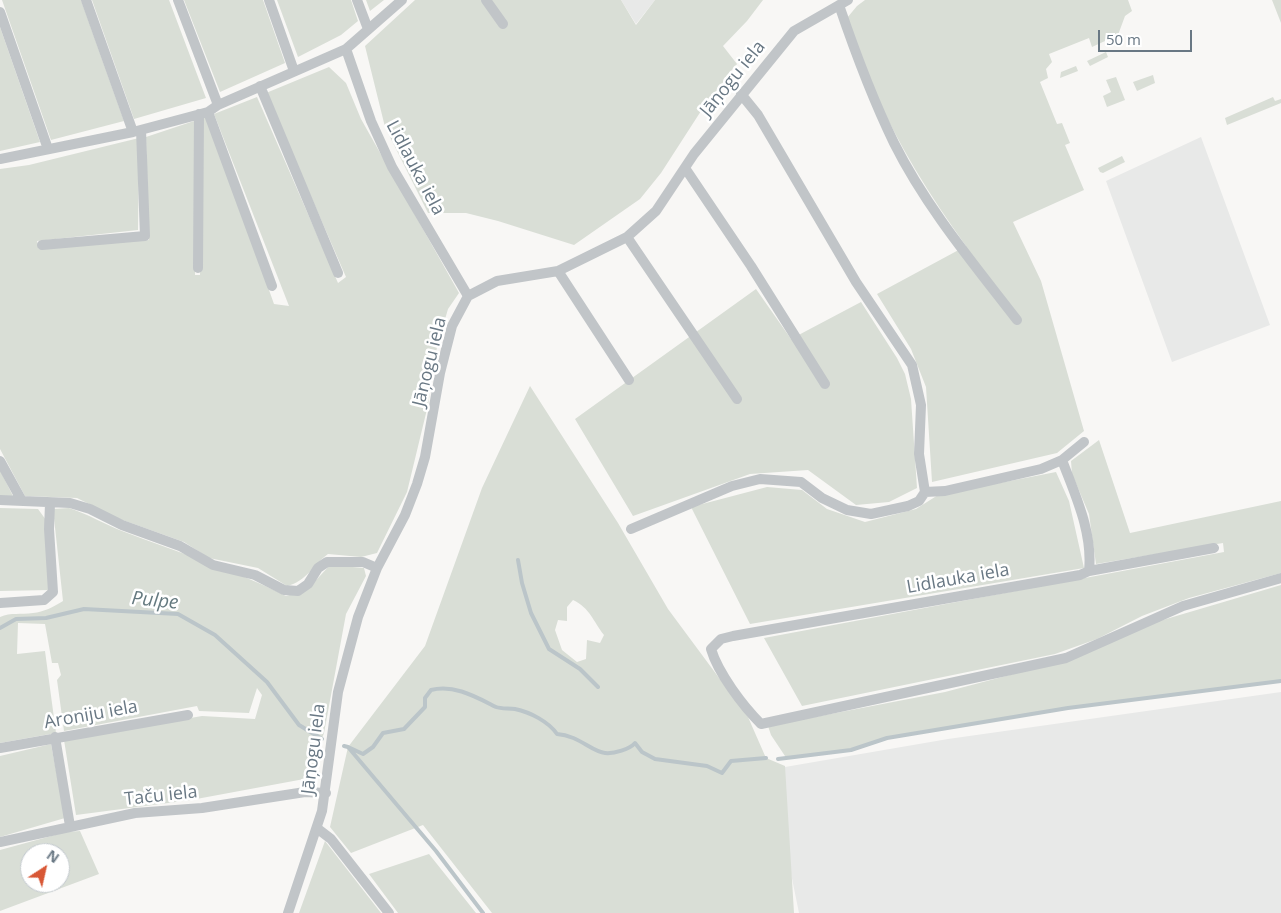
<!DOCTYPE html>
<html>
<head>
<meta charset="utf-8">
<style>
  body { margin:0 }
  #map { position:relative; width:1281px; height:913px; overflow:hidden; background:#f8f7f5; font-family:"Open Sans",sans-serif }
  canvas { display:block }
  .north { position:absolute; left:20px; top:843px; width:50px; height:50px; box-sizing:border-box; background:#fff; border:1px solid #c3c9ce; border-radius:50%; rotate:35deg; font-size:14px; font-weight:700; line-height:20px; text-align:center; color:#697884 }
  .north::after { content:''; display:block; margin:auto; width:18px; height:22px; background:#d85735; clip-path:polygon(50% 0,100% 100%,50% 72%,0 100%) }
  .scale { position:absolute; left:1098px; top:30px; width:94px; height:22px; box-sizing:border-box; border:2px solid #697884; border-top:0; padding-left:6px; font-size:15px; line-height:18px; white-space:nowrap; color:#697884; -webkit-text-stroke:4px #fff; paint-order:stroke }
</style>
</head>
<body>
<div id="map">
<canvas width="1281" height="913"></canvas>
<div class="north">N</div>
<div class="scale">50 m</div>
</div>
<script>
const c = document.querySelector('canvas').getContext('2d');
c.lineJoin = 'round';
function fill(path, color) {
  c.fillStyle = color;
  c.fill(path, 'evenodd');
}
function trace(path, color, width, dash) {
  c.strokeStyle = color;
  c.lineWidth = width;
  c.lineCap = dash ? 'butt' : 'round';
  c.setLineDash(dash || []);
  c.stroke(path);
}
function drawText(font, color, halo, rows, align = 'center') {
  c.font = font + ' "Open Sans",sans-serif';
  c.lineWidth = 5;
  c.setLineDash([]);
  c.textBaseline = 'middle';
  c.strokeStyle = halo;
  c.fillStyle = color;
  for (const [text, x, y, turn = 0] of rows) {
    c.save();
    c.translate(x, y);
    c.rotate((+turn || 0) * Math.PI / 180);
    c.textAlign = isNaN(turn) ? turn : align;
    if (halo) c.strokeText(text, 0, 0);
    c.fillText(text, 0, 0);
    c.restore();
  }
}
fill(new Path2D(`
  M 621,0 L 655,0 L 636,24 Z
  M 1201,137 L 1270,325 L 1172,362 L 1106,181 Z
  M 1281,692 L 1281,913 L 799,913 L 783,834 L 785,767 L 948,739 Z`), '#e8e9e8');
fill(new Path2D(`
  M 2,0 L 81,0 L 124,121 L 51,140 Z
  M 92,0 L 169,0 L 206,98 L 134,119 Z
  M 184,0 L 263,0 L 285,63 L 220,92 Z
  M 277,0 L 351,0 L 358,21 L 341,35 L 298,57 Z
  M 366,0 L 384,0 L 370,11 Z
  M 415,0 L 621,0 L 636,25 L 655,0 L 763,0 L 747,21 L 723,46 L 737,64 L 701,111 L 661,173 L 640,199 L 574,245 L 498,221 L 466,213 L 428,213 L 385,127 L 365,46 Z
  M 865,0 L 1128,0 L 1132,11 L 1125,16 L 1118,35 L 1092,47 L 1089,38 L 1049,54 L 1052,62 L 1046,69 L 1048,78 L 1040,82 L 1057,124 L 1062,123 L 1070,143 L 1065,145 L 1084,190 L 1013,222 L 1041,281 L 1084,431 L 1057,453 L 932,482 L 926,387 L 911,349 L 877,294 L 966,246 C 930,196 897,143 872,86 C 862,64 855,40 847,18 L 857,6 Z
  M 1272,0 L 1281,0 L 1281,23 Z
  M 0,27 L 40,142 L 0,151 Z
  M 1106,52 L 1108,57 L 1090,66 L 1087,61 Z
  M 1076,66 L 1078,71 L 1060,78 L 1061,72 Z
  M 329,67 L 346,83 L 361,119 L 459,293 L 448,309 L 437,347 L 428,405 L 407,492 L 377,553 L 361,557 L 328,554 C 312,566 307,581 287,586 L 258,568 L 209,558 L 184,542 L 117,518 L 77,498 L 25,496 L 0,449 L 0,169 L 29,165 L 139,138 L 138,230 L 37,241 L 39,249 L 149,240 L 146,137 L 194,121 L 195,275 L 200,275 L 203,118 L 207,117 L 274,304 L 289,306 L 214,114 L 257,97 L 338,283 L 346,277 L 266,93 Z
  M 1153,75 L 1155,83 L 1137,91 L 1133,82 Z
  M 1116,77 L 1125,100 L 1107,107 L 1103,96 L 1111,92 L 1106,80 Z
  M 1273,97 L 1275,101 L 1281,99 L 1281,103 L 1227,125 L 1225,118 Z
  M 1122,156 L 1125,162 L 1103,173 L 1100,172 L 1098,168 Z
  M 756,289 L 791,339 L 861,302 L 897,358 L 905,374 L 911,399 L 917,488 L 889,502 L 856,505 L 808,470 L 750,474 L 633,516 L 575,419 Z
  M 530,386 L 618,523 L 668,609 L 748,717 L 766,758 L 785,766 L 794,913 L 492,913 L 423,825 L 351,853 L 330,827 L 348,747 L 425,646 L 482,488 ZM 573,600 C 590,608 593,621 604,635 L 600,643 L 587,640 L 586,659 L 577,662 L 562,650 L 555,630 L 558,620 L 567,621 L 567,607 Z
  M 1099,440 L 1130,533 L 1281,501 L 1281,573 L 1189,598 L 1142,616 L 1097,639 L 1055,654 L 802,706 L 764,638 L 1224,552 L 1223,543 L 1096,564 L 1089,514 L 1072,474 L 1071,461 Z
  M 0,470 L 13,496 L 0,496 Z
  M 1056,472 L 1069,501 L 1084,568 L 750,624 L 691,507 L 767,487 L 802,490 L 827,509 L 865,522 L 916,509 L 938,495 Z
  M 0,508 L 38,509 L 46,520 L 50,590 L 0,591 Z
  M 69,508 C 88,514 104,524 122,531 C 177,552 233,569 286,596 L 307,590 L 330,565 L 364,568 L 366,576 L 346,614 L 324,733 L 317,753 L 315,777 L 191,800 L 76,815 L 64,740 L 202,716 L 255,719 L 262,695 L 257,688 L 249,713 L 199,711 L 197,706 L 64,731 L 57,680 L 61,675 L 58,663 L 52,663 L 45,624 L 18,623 L 17,654 L 45,651 L 56,733 L 0,743 L 0,617 C 11,612 21,615 33,613 C 44,612 53,607 63,601 L 53,509 Z
  M 1281,585 L 1281,681 L 1068,708 L 887,738 L 851,750 L 787,759 L 771,735 L 768,726 L 945,692 L 1040,667 L 1156,622 Z
  M 51,744 L 65,818 L 0,837 L 0,756 Z
  M 80,831 L 99,874 L 0,911 L 0,850 L 66,832 ZM 30,853 L 60,853 L 60,883 L 30,883 Z
  M 325,841 L 381,913 L 299,913 Z
  M 429,854 L 476,913 L 398,913 L 369,874 Z`), '#d9ded6');
trace(new Path2D(`
  M 518,560 L 522,583 L 531,613 L 549,649 L 580,669 L 598,687
  M 0,628 L 16,619 L 46,618 L 84,609 L 178,614 L 215,635 L 267,682 L 299,725 L 322,739
  M 344,746 L 348,747 L 436,851 L 483,913
  M 348,747 L 363,754 L 373,747 L 383,733 L 404,729 L 425,707 L 425,698 L 431,690 C 454,684 476,697 496,707 C 501,709 509,708 515,709 C 530,712 549,722 557,734 C 578,735 592,752 605,753 C 614,754 630,749 635,743 L 642,752 L 655,759 L 707,766 L 722,773 L 731,761 L 766,758
  M 778,759 L 851,750 L 887,738 L 1068,708 L 1281,681`), '#bbc5c9', 4);
trace(new Path2D(`
  M 86,0 L 133,132
  M 178,0 L 218,105
  M 269,0 L 294,71
  M 357,0 L 368,29
  M 486,0 L 503,24
  M 839,5 C 855,52 872,98 894,143 C 926,207 973,263 1017,320
  M 0,12 L 48,149
  M 346,49 L 371,121 L 392,167 L 468,296
  M 260,86 L 338,273
  M 741,94 L 758,115 L 856,282 L 912,365 L 921,405 L 919,454 L 925,492
  M 208,112 L 272,286
  M 0,159 L 133,132 L 208,112 L 218,105 L 346,49 L 402,0
  M 685,168 L 751,266 L 825,384
  M 627,237 L 737,399
  M 42,245 L 145,236 L 141,130
  M 198,268 L 199,114
  M 558,271 L 629,380
  M 1062,460 C 1075,495 1093,532 1089,571
  M 0,461 L 22,501
  M 0,500 L 70,503 L 90,509 L 122,525 L 180,546 L 213,565 L 255,575 L 284,590 L 298,591 L 308,584 L 318,568 L 327,562 L 363,562 L 377,568
  M 631,529 L 732,486 L 760,479 L 801,482 L 822,498 L 847,510 L 871,514 L 908,506 L 919,501 L 925,492 L 945,491 L 1041,469 L 1062,460 L 1084,442
  M 1214,548 L 1089,571 L 1080,575 L 733,636 L 721,639 L 711,649 C 718,673 743,706 761,724 L 1066,658 L 1183,606 L 1281,578
  M 0,603 L 44,600 L 53,592 L 49,529 L 50,504
  M 55,737 L 70,826
  M 0,748 L 188,715
  M 318,829 L 331,839 L 389,913
  M 0,842 L 135,813 L 202,808 L 305,792 L 326,793
  M 288,913 L 322,811 L 338,692 L 358,617 L 377,568 L 405,515 L 417,484 L 425,457 L 440,373 L 452,326 L 468,296 L 497,281 L 558,271 L 627,237 L 656,211 L 694,154 L 794,31 L 848,0`), '#c1c5c8', 10);
drawText('18px', '#697884', '#fff', [
  ["Jāņogu iela",733,79,-51],
  ["Lidlauka iela",415,168,62],
  ["Jāņogu iela",430,362,-76],
  ["Lidlauka iela",958,579,-10],
  ["Aroniju iela",91,715,-10],
  ["Jāņogu iela",314,749,-83],
  ["Taču iela",161,796,-6]
]);
drawText('italic 19px', '#64797f', '#fff', [
  ["Pulpe",155,601,6]
]);
</script>
</body>
</html>
